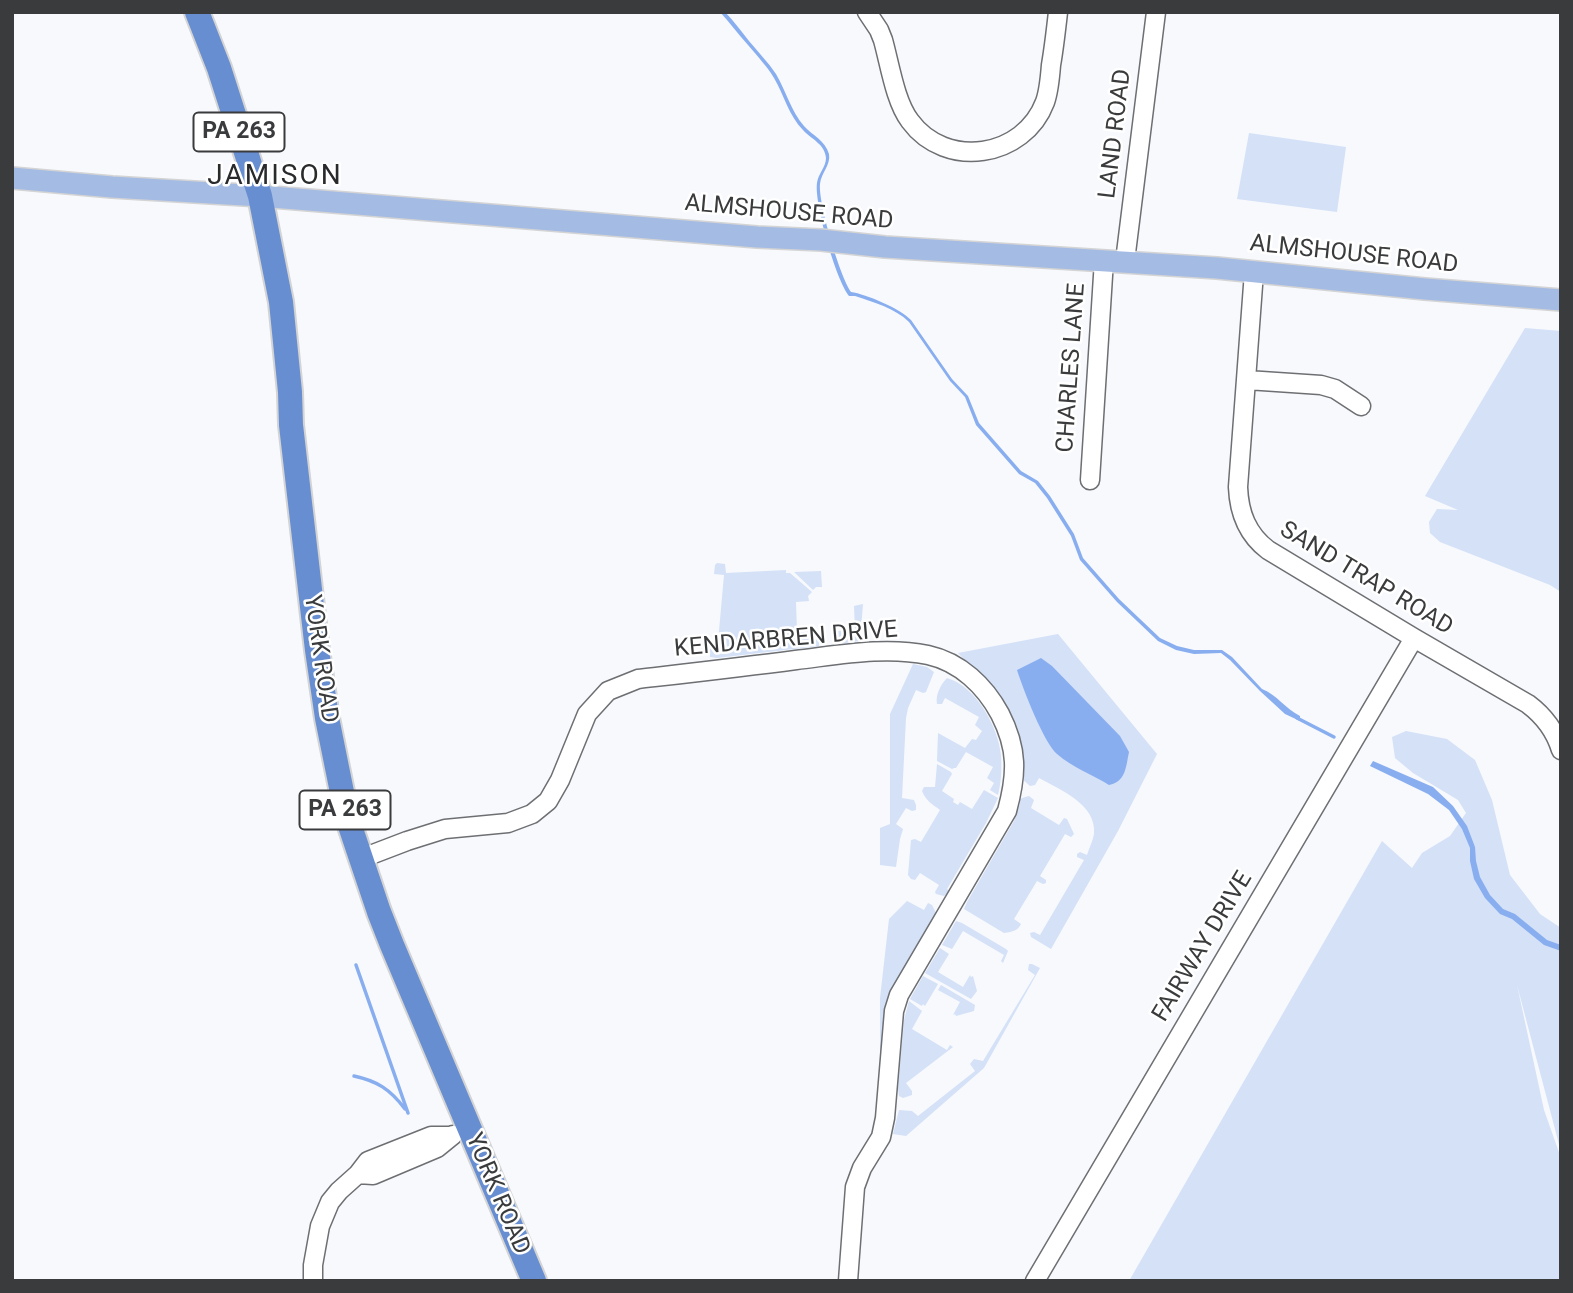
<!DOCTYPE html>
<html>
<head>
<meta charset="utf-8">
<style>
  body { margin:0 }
  #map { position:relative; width:1573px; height:1293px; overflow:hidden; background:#f7f9fd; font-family:Roboto,sans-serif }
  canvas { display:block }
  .frame { position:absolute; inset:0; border:14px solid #3a3b3c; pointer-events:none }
</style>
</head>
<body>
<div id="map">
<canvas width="1573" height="1293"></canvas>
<div class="frame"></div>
</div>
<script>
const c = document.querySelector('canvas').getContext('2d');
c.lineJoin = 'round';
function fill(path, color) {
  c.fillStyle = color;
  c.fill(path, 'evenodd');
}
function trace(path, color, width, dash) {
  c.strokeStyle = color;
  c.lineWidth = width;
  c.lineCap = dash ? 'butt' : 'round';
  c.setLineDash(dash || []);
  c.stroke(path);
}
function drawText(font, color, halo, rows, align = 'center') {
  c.font = font + ' Roboto,sans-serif';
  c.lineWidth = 5;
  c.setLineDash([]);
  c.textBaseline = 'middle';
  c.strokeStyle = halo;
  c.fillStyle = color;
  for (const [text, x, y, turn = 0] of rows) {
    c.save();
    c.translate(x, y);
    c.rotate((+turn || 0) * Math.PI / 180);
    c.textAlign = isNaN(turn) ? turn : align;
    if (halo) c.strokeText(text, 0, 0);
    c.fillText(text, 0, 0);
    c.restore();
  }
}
fill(new Path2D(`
  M 1249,133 L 1346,147 L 1337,212 L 1237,199 Z
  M 1525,328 L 1561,331 L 1561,592 L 1550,585 L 1440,542 L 1430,533 L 1429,522 L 1437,509 L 1458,510 L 1425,496 Z
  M 717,563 L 725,564 L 726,573 L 786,570 L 786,573 L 790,573 L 812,592 L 808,596 L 809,601 L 796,602 L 797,632 L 815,631 L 819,639 L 819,646 L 717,658 L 710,657 L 710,642 L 718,642 L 724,575 L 714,574 L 715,565 Z
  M 821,571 L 822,587 L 816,587 L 813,590 L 794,572 Z
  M 863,604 L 860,641 L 838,644 L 838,631 L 855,630 L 854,606 Z
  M 1058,634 L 1157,754 L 1118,831 L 1051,949 L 1031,937 L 1030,933 L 1034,932 L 1040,935 L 1084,860 L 1077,857 L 1077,854 L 1080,852 L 1087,855 C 1089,848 1093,841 1094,834 C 1097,804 1060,790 1039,778 L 1035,785 L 1030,786 L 1021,778 L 1010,716 L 999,696 L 958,653 Z
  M 913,664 L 927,667 L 934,672 L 926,692 L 923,693 L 916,690 L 908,708 L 906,718 L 902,798 L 914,800 L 916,805 L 916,810 L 912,811 L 906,808 L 896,824 L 903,829 L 900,839 L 896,867 L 880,865 L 880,828 L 890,824 L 890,714 Z
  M 947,678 C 976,686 999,728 1001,756 C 1002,770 1001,782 998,795 L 990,790 L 994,783 L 987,778 L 993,767 L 966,752 L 956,768 L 954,768 L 952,769 L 937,761 L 938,733 L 965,748 L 972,739 L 976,740 L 982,731 L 975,725 L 979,717 L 945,698 L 942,704 L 937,704 C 935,695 941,684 947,678 Z
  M 1406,731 L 1447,739 L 1475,760 L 1492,800 L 1510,875 L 1540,914 L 1561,928 L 1561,1152 L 1517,985 L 1544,1110 L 1561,1158 L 1561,1281 L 1129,1281 L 1382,841 L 1412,868 L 1422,853 L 1450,836 L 1466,813 L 1458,800 L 1413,773 L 1395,758 L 1392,737 Z
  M 937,764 L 951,772 L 952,774 L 942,791 L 954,799 L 953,802 L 958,805 L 960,802 L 972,809 L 984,790 L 998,798 L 986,823 L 947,889 L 950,891 L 944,896 L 936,894 L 935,892 L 939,885 L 920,873 L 915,880 L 911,879 L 908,875 L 911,840 L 915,839 L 921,842 L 940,810 C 932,804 926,801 922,791 L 924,787 L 935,787 Z
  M 1029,796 L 1034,800 L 1031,808 L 1059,825 L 1064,818 L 1067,819 L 1074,834 L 1071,837 L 1065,834 L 1040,876 L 1046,880 L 1046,883 L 1043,884 L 1037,881 L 1014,919 L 1021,924 C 1018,931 1011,932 1004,933 L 964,909 L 967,902 L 1014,821 L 1020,803 L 1017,801 L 1022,798 Z
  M 907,901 L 924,910 L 928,903 L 932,905 L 936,913 L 887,1006 L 880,1059 L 880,998 L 889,919 Z
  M 956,921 L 962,923 L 1006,949 L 1008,951 L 1003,963 L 1001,961 L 1004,955 L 963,931 L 952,949 L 942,945 Z
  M 940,948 L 949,954 L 938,972 L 963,987 L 970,975 L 971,977 L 973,976 L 977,991 L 971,999 L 925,973 Z
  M 1029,964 L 1032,964 L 1040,968 L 984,1068 L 906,1136 L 893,1134 L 899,1110 L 912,1111 L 918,1116 L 975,1071 L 970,1064 L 974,1059 L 983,1061 L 1035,975 L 1028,970 Z
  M 923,976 L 938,984 L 925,1006 L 923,1004 L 922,1006 L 910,999 Z
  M 941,985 L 975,1005 L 974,1011 L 956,1016 L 955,1014 L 953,1015 L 960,1002 L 938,990 Z
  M 909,1001 L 922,1011 L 912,1029 L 947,1050 L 950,1045 L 953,1047 L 906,1083 L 912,1091 L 912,1095 L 903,1098 L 899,1096 L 898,1089 L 904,1020 Z`), '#d4e1f7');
fill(new Path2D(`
  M 720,12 L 725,12 C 734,21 741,31 749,41 C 758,52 768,62 776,74 C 786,91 791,111 804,126 C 813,136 825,140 829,154 C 831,165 821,173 820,184 C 818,203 840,276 851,292 C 866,294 901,309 911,320 L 952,379 L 968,396 L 979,423 L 1021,471 L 1038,481 L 1050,496 L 1074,534 L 1083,558 L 1119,599 L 1160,638 L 1177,646 L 1194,650 L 1222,650 L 1232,657 L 1262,689 C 1277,695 1286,709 1300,716 L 1300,721 L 1285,714 L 1260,691 L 1230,660 L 1221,653 L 1194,654 L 1176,650 L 1158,641 L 1117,602 L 1080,560 L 1071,536 L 1047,498 L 1035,483 L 1019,474 L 976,425 L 965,397 L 950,381 L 909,322 C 895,308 873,302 855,296 L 849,296 C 836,280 814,203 817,183 C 818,174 826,167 826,158 C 825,144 811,139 803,130 C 789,116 784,95 774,78 C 767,66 757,56 748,45 C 738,34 730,23 720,12 Z
  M 1041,658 L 1052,666 L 1120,736 L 1129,752 C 1126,766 1126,782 1109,785 C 1093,775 1072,767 1057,754 C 1044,743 1023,689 1017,670 Z
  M 1373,761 L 1433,787 L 1453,806 L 1467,826 L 1475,847 L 1476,861 L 1480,877 L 1490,895 L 1503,909 L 1515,914 L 1547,940 L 1561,945 L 1561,951 L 1544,945 L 1512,919 L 1500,914 L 1485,898 L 1474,879 L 1470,861 L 1470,848 L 1462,829 L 1449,810 L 1428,794 L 1370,766 Z`), '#89aeef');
trace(new Path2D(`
  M 1297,718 L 1334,737
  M 356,965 L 408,1113
  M 354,1076 C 377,1081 390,1089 405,1109`), '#89aeef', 3.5);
const minor = new Path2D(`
  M 867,12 L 879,30 L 883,40 C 890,65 895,101 910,121 C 946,170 1024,158 1045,102 C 1049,91 1050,78 1051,65 C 1054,48 1056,30 1058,12
  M 1125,261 L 1156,12
  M 1254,272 L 1238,487 C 1239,513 1247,534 1268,550 L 1414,638 L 1528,704 C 1544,716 1555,730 1561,750
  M 1247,380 L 1321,385 L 1335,389 L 1361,406
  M 1090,480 L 1104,260
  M 360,859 L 407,841 L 445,829 L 508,823 L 532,814 L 548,801 L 560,780 L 587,714 L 608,691 L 638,679 C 690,673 743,667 796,660 C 839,655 885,646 928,655 C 960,662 985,686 1000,714 C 1018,749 1017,774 1007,811 L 899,995 L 894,1011 L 885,1118 L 881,1137 L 862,1168 L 855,1187 L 848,1281
  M 358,1174 L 373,1175 L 437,1148 L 453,1135
  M 313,1281 L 313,1265 L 320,1226 L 330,1202 L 339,1191 L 358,1174 L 368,1161 L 431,1136 L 451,1136
  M 1035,1281 L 1414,638`);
const major = new Path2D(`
  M 12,178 L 112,187 L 260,196 L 757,237 L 821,240 L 885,247 L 1217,268 L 1425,289 L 1561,300`);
const highway = new Path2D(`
  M 197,12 L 219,68 L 260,196 L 281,302 L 290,392 L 291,425 L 317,650 L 327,718 L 347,817 L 379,912 L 392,945 L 534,1281`);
trace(minor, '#6d6f72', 21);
trace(major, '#d4d4d4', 24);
trace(highway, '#d4d4d4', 28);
trace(minor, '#fff', 18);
trace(major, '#a4bbe4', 21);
trace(highway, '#688ed2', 24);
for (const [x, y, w] of [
  [239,132,91],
  [345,810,91]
]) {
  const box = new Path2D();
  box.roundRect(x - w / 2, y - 19.5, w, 39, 5);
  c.fillStyle = '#fff';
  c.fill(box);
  trace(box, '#3a3b3c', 2);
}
drawText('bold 23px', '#3a3b3c', null, [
  ["PA 263",239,132],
  ["PA 263",345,810]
]);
drawText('24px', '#3a3b3c', '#fff', [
  ["LAND ROAD",1116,134,-83],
  ["ALMSHOUSE ROAD",789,213,5],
  ["ALMSHOUSE ROAD",1354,255,6],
  ["CHARLES LANE",1072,368,-86],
  ["SAND TRAP ROAD",1366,579,31],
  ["KENDARBREN DRIVE",786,640,-5],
  ["YORK ROAD",320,659,82],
  ["FAIRWAY DRIVE",1203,947,-59],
  ["YORK ROAD",497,1194,67]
]);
c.letterSpacing = '2px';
drawText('28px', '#282a2c', '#fff', [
  ["JAMISON",275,177]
]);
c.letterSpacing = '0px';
</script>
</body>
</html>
